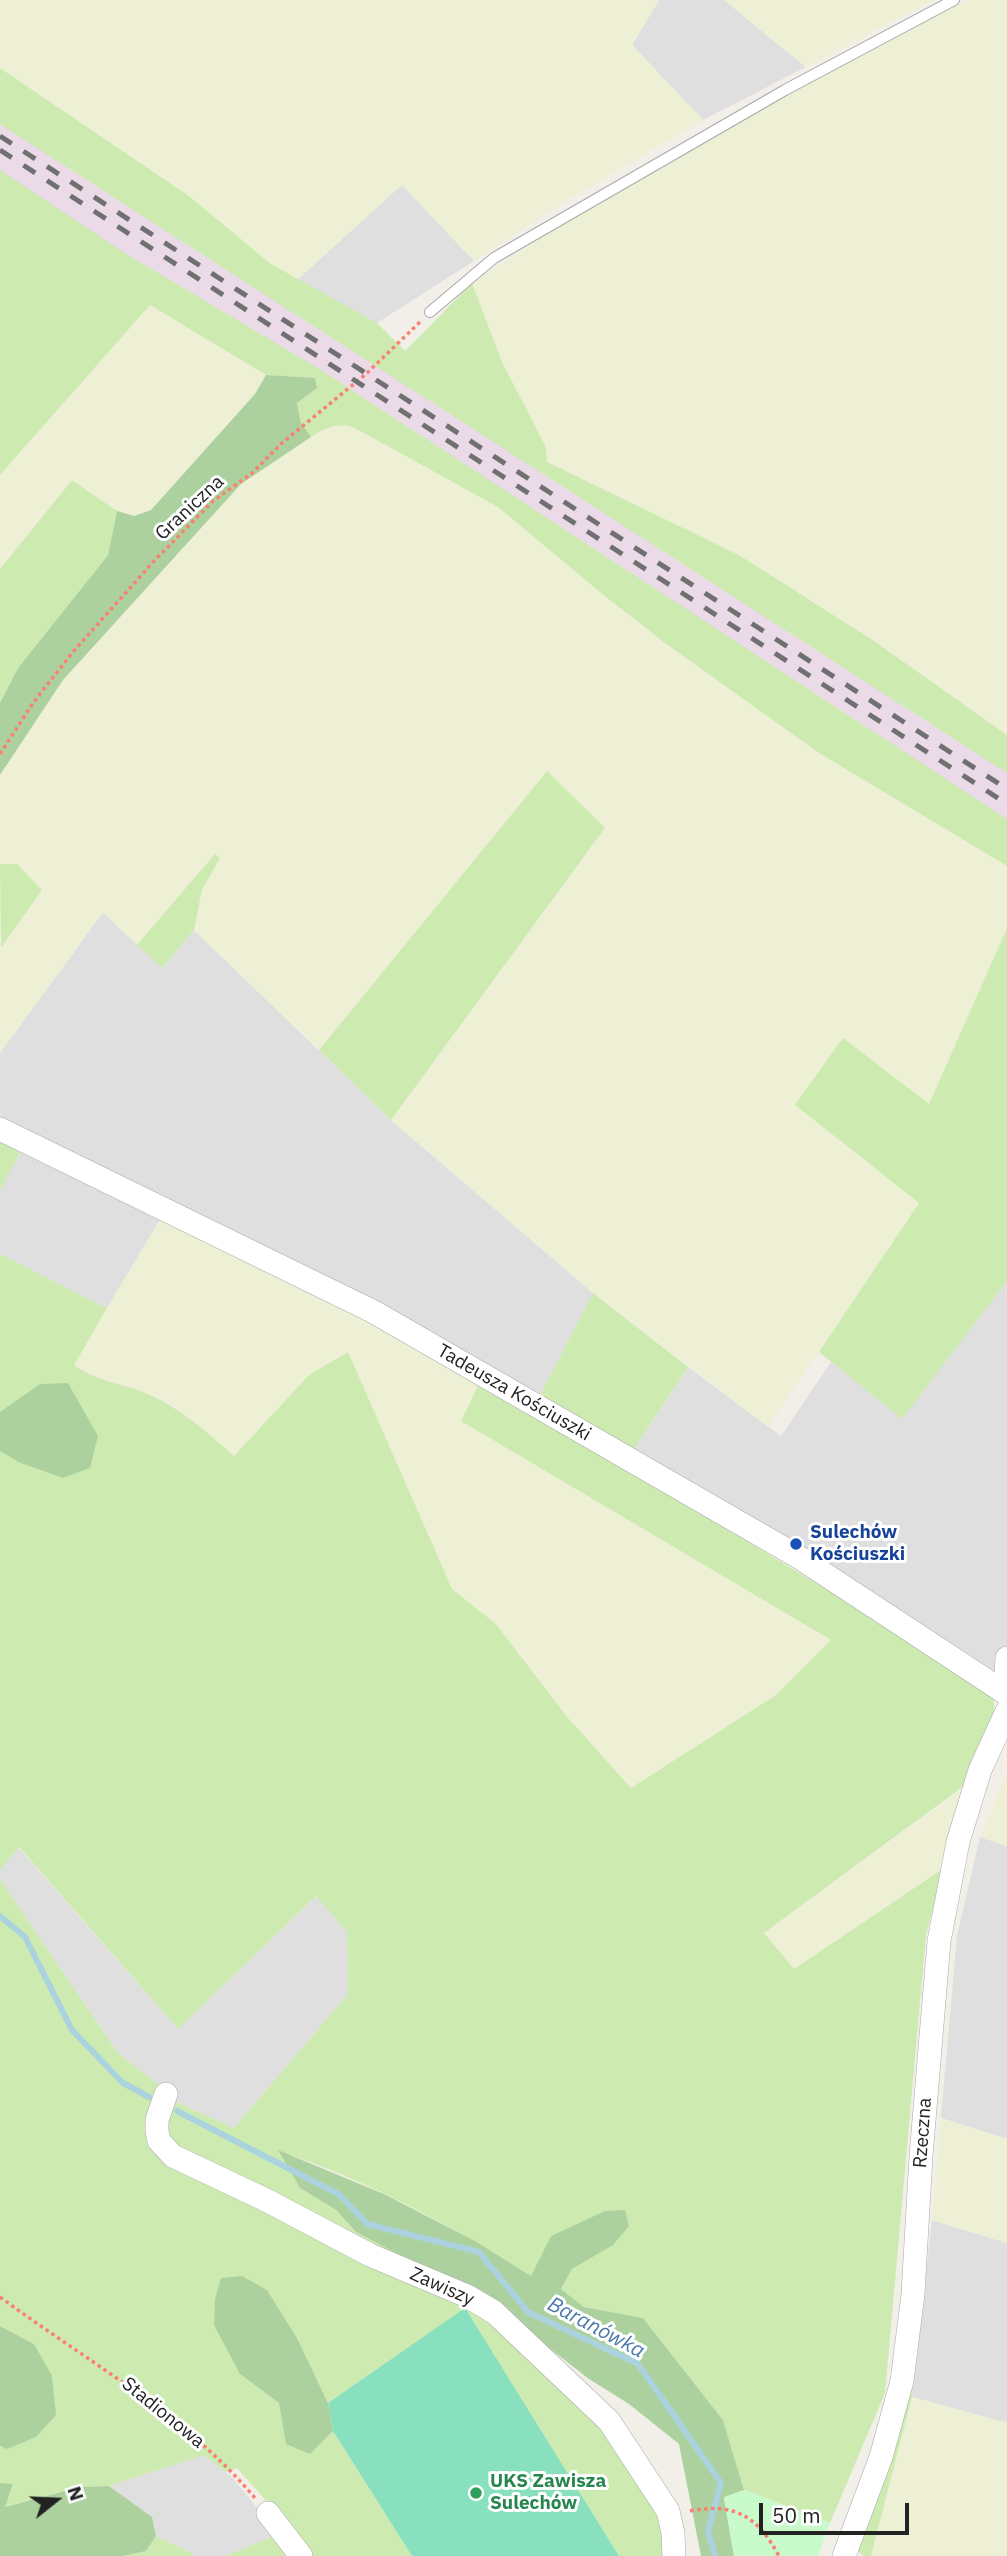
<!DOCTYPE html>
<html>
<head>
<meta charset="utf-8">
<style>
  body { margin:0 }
  #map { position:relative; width:1007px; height:2556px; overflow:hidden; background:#f2efe9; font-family:"IBM Plex Sans",sans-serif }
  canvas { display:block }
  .north { position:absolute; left:21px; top:2465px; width:70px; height:70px; -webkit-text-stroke:5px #fff; paint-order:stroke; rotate:72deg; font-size:19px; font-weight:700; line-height:28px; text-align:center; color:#222 }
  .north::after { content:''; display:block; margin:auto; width:24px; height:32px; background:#222; clip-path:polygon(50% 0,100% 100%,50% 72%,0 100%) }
  .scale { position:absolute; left:759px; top:2503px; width:150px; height:32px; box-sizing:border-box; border:4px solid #222; border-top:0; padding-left:9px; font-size:21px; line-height:24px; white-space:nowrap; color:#222; -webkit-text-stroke:5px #fff; paint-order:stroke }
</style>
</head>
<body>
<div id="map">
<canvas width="1007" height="2556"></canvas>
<div class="north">N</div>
<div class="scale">50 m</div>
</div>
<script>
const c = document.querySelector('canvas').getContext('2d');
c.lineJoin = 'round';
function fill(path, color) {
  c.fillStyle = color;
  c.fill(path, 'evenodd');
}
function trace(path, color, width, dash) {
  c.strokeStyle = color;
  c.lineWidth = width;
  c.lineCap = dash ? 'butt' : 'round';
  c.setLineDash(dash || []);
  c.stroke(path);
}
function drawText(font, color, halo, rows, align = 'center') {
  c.font = font + ' "IBM Plex Sans",sans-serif';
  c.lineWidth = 6;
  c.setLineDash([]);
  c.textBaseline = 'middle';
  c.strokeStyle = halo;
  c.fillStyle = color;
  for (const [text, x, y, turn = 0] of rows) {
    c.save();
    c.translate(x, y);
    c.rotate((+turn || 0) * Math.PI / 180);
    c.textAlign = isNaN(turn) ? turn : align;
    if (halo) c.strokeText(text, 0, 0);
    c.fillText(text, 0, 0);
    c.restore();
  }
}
fill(new Path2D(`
  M 659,0 L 724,0 L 806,67 L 703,120 L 632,45 Z
  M 402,184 L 474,261 L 377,323 L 297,280 Z
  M 103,912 L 162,968 L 194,930 L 391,1120 L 593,1293 L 535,1405 L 0,1124 L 0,1053 Z
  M 23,1147 L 163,1215 L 107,1308 L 0,1254 L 0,1191 Z
  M 1007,1281 L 1007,1694 L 630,1455 L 688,1367 L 781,1436 L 831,1362 L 902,1418 Z
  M 980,1837 L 1007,1846 L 1007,2139 L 941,2118 L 957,1936 Z
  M 18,1847 L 178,2029 L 316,1896 L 347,1932 L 348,1994 L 234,2128 L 174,2101 L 161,2087 L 118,2053 L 0,1879 L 0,1870 Z
  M 932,2220 L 1007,2243 L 1007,2423 L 912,2397 Z
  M 204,2454 L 233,2478 L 278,2534 L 226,2556 L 192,2556 L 191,2553 L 156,2536 L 151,2517 L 109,2486 Z`), '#e0dfdf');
fill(new Path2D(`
  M 0,101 L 1007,755 L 1007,846 L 498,507 L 0,209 Z`), '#ebdbe8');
fill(new Path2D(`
  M 0,0 L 659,0 L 632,45 L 703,120 L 563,203 L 474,261 L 402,185 L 297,280 L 271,264 L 189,196 L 0,68 Z
  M 724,0 L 934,0 L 806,67 Z
  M 967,0 L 1007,0 L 1007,735 L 874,641 L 739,555 L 547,462 L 545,447 L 502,362 L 472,283 L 549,233 L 749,115 Z
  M 150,305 L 266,375 L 255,394 L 151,510 L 134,516 L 117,511 L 72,480 L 0,569 L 0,475 Z
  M 335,425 L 353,427 L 498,507 L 606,597 L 665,643 L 819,753 L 1007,866 L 1007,928 L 929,1104 L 796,1106 L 919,1203 L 768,1427 L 593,1293 L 391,1120 L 605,829 L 547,771 L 319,1050 L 194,930 L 202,890 L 220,858 L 216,855 L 137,945 L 103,912 L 0,1053 L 0,950 L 42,890 L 17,865 L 0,864 L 0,775 L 63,680 L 241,484 L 311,437 L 327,427 Z
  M 163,1215 L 481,1380 L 462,1421 L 831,1640 L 776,1695 L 631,1788 L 568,1718 L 496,1624 L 452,1589 L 411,1500 L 263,1425 L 234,1456 L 171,1404 L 146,1393 L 86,1375 L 73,1365 Z
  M 1007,1773 L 1007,1846 L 980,1837 Z
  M 968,1784 L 944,1868 L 794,1969 L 764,1933 Z
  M 941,2118 L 1007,2139 L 1007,2243 L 932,2220 Z
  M 912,2397 L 1007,2423 L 1007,2556 L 871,2556 Z`), '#eef0d5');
fill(new Path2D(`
  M 0,68 L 189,196 L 271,264 L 377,323 L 405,351 L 472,283 L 502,362 L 546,447 L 547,462 L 739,555 L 874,641 L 1007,735 L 1007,773 L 0,124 Z
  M 0,170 L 123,252 L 321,370 L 1007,819 L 1007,866 L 819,753 L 665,643 L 606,597 L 498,507 L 353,427 C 336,423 325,428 311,437 L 301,423 L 297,403 L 317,388 L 315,378 L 266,375 L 150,305 L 0,475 Z
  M 72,480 L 117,511 L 108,555 L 18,668 L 0,703 L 0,569 Z
  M 547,771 L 605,828 L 391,1120 L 319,1050 Z
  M 215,854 L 220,858 L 202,890 L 194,930 L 162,968 L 137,945 Z
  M 0,864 L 17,864 L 42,890 L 1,948 Z
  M 1007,928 L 1007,1281 L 902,1419 L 819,1352 L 919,1203 L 795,1105 L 843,1038 L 929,1104 Z
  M 0,1135 L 23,1147 L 0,1191 Z
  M 0,1254 L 107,1308 L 74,1365 C 96,1382 125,1383 150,1395 C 182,1409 208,1433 234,1456 L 309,1375 L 348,1352 L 452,1589 L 496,1624 L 568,1718 L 631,1788 L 776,1695 L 831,1640 L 461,1421 L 481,1380 L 979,1682 L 994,1697 L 994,1722 L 968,1783 L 764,1933 L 794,1969 L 944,1868 L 926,1935 L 885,2393 L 830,2523 L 744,2490 L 723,2420 L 643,2318 L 584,2307 L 561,2289 L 572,2269 L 612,2245 L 531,2276 C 452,2226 367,2180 279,2151 L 300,2188 L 336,2210 L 356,2232 L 470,2291 L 367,2246 L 170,2144 L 162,2126 L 174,2101 L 234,2128 L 348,1994 L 347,1932 L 316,1896 L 178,2029 L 19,1847 L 0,1870 L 0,1451 L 18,1462 L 0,1414 Z
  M 593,1293 L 688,1367 L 630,1455 L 535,1405 Z
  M 0,1879 L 118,2053 L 161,2087 L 153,2140 L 464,2303 L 572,2392 L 605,2423 L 663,2513 L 667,2556 L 619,2556 L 465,2309 L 328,2403 L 297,2338 L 267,2290 L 240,2374 L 279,2403 L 310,2454 L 333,2431 L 412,2556 L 309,2556 L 288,2526 L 237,2468 L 225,2472 L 204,2455 L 109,2486 L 80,2487 L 4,2507 L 13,2485 L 0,2484 L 0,2446 L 7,2449 L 34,2344 L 0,2326 Z
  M 906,2387 L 913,2388 L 912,2397 L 871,2556 L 864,2556 L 855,2549 Z
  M 278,2534 L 294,2556 L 226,2556 Z
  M 156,2536 L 191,2553 L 192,2556 L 124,2556 L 145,2551 Z`), '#cdebb0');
fill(new Path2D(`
  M 266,375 L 315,378 L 317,388 L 297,403 L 301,423 L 311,437 L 241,484 L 63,680 L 0,775 L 0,703 L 18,668 L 108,555 L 117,511 L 134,516 L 151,510 L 255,394 Z
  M 68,1383 L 98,1436 L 90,1468 L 63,1478 L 18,1462 L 0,1451 L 0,1412 L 40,1384 Z
  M 278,2150 L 384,2194 L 475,2241 L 531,2276 L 551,2236 L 605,2211 L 625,2210 L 629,2226 L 613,2245 L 572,2269 L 561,2289 L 584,2307 L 643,2318 L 723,2420 L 744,2490 L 724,2498 L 734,2556 L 701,2556 L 679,2444 L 629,2404 L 589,2379 L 494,2305 L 356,2232 L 336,2210 L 300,2188 Z
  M 242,2276 L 267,2290 L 297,2338 L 328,2403 L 333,2431 L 310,2454 L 286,2444 L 279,2403 L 240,2374 L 214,2325 L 215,2299 L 221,2278 Z
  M 0,2326 L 34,2344 L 52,2376 L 56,2415 L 36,2437 L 7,2449 L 0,2446 Z
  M 0,2483 L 13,2484 L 5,2507 L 80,2487 L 109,2486 L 152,2517 L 156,2536 L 146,2551 L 123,2556 L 0,2556 Z`), '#add19e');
fill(new Path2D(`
  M 744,2490 L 830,2523 L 818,2556 L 734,2556 L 724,2497 Z`), '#c8facc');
fill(new Path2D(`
  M 465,2308 L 619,2556 L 412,2556 L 333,2431 L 328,2403 Z`), '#88e0be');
trace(new Path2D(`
  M 0,1916 L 25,1937 L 72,2030 L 123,2083 L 149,2097
  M 177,2111 L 340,2195 L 367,2224 L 479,2252 L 528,2312 L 638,2364 L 721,2483 L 708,2532 L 715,2556`), '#aad3df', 6);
const service = new Path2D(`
  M 430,312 L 494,258 L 785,90 L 954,0`);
const minor = new Path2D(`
  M 0,1129 L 374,1312 L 797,1556 L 1007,1694
  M 1005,1693 L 1007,1658
  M 166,2094 L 157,2120 L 157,2131 L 159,2141 L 173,2156 L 268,2201 L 370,2255 L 467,2296 L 494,2312 L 609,2421 L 668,2511 L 673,2533 L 674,2556
  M 268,2513 L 301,2556
  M 844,2556 L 881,2457 L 902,2381 L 913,2294 L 921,2156 L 939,1941 L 958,1842 L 980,1770 L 1007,1711`);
trace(service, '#a9a9a9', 12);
trace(minor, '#a9a9a9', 24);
trace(new Path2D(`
  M 0,754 L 33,703 L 72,653 L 154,561 L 213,501 L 251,474 L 282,443 L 366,374 L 421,321
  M 0,2297 C 88,2362 184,2414 255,2498
  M 690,2511 C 735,2502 758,2517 779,2556`), '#fa8072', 3.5, [3.5, 3.5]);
trace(service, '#fff', 10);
trace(minor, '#fff', 23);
trace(new Path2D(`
  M 0,136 L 1007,789
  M 0,150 L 1007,804`), '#707070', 5, [14, 14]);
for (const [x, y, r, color] of [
  [796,1544,7,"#1a4fb4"],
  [476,2493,7,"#2e9e5b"]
]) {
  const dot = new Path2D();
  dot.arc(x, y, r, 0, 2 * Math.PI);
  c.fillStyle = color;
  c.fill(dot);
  trace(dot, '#fff', 2.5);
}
drawText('19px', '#222', '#fff', [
  ["Graniczna",190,508,-43],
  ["Tadeusza Kościuszki",514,1393,30],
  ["Rzeczna",923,2133,-86],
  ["Zawiszy",442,2287,24],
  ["Stadionowa",163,2413,39]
]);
drawText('bold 19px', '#164399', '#fff', [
  ["Sulechów",810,1533],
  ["Kościuszki",810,1555]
], 'left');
drawText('bold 19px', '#27864d', '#fff', [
  ["UKS Zawisza",490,2482],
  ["Sulechów",490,2504]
], 'left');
drawText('italic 21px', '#4a7aab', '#fff', [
  ["Baranówka",596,2328,28]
]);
</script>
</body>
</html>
